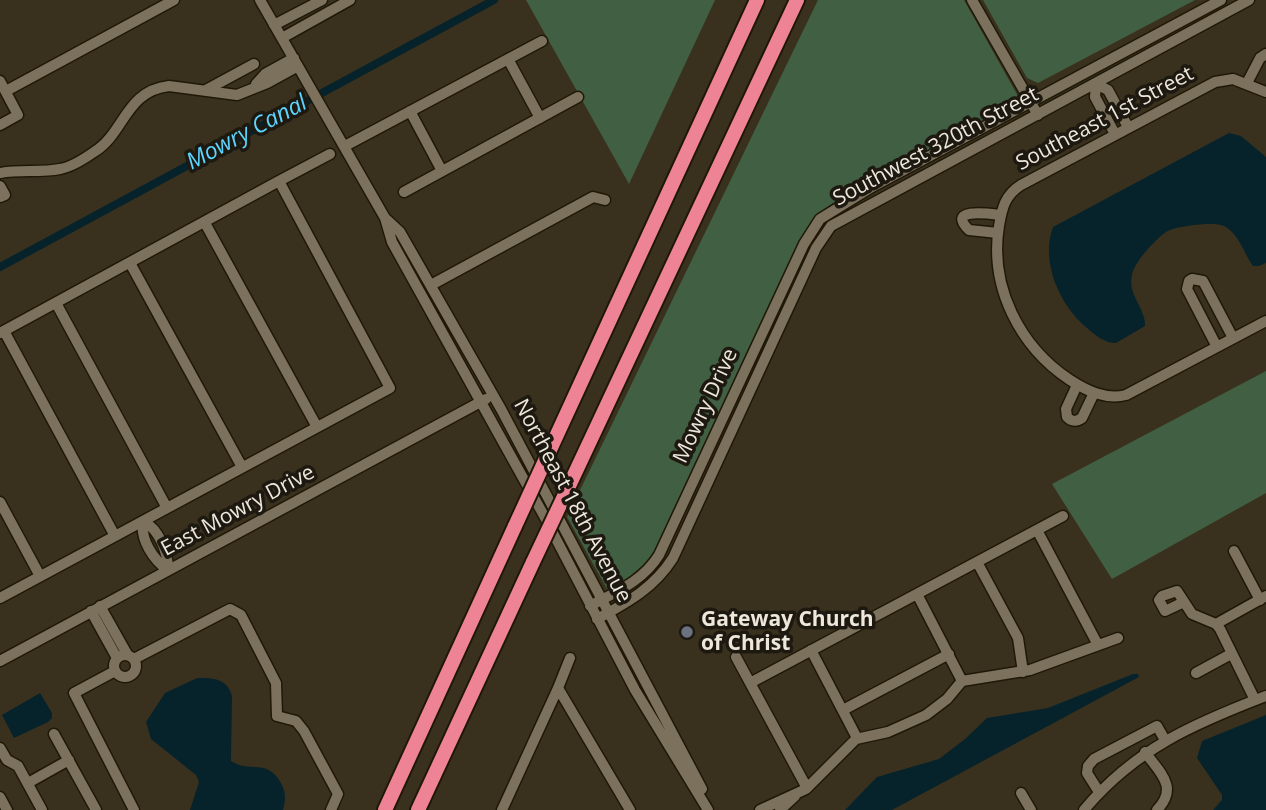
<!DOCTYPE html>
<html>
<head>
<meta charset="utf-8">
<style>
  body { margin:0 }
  canvas { display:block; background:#39311e }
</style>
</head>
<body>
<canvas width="1266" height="810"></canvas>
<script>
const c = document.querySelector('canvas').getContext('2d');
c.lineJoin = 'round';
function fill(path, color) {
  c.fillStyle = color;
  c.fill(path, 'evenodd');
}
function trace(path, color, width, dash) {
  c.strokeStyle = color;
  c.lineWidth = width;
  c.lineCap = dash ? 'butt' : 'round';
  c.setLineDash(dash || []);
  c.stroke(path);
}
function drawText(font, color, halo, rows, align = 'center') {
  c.font = font + ' "Open Sans",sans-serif';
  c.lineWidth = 7;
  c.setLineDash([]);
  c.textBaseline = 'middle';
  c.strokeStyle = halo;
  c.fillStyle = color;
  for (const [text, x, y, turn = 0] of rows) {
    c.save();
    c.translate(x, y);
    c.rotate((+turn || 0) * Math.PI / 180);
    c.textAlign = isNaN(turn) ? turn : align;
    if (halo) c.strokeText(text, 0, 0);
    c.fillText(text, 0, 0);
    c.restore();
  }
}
fill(new Path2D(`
  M 526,0 L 715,0 L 629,184 Z
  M 818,0 L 964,0 L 1018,96 L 1017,105 L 833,203 L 820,212 L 803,234 L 655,552 C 645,567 626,589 607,589 L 567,517 Z
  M 983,0 L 1195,0 L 1038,83 L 1027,78 Z
  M 1266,371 L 1266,493 L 1112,579 L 1052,484 Z`), '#415f43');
fill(new Path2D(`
  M 1229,133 L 1241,136 L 1266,157 L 1266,263 L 1259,266 L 1253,266 C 1244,253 1239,234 1224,226 C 1214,221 1175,226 1166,232 C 1154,241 1135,261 1132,275 C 1127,295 1146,308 1145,326 L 1116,343 C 1104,343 1095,335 1087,328 C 1060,306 1040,262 1053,227 Z
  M 1133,674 L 1138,674 L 1139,677 L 892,810 L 845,810 L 877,777 L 939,759 L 965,739 L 987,718 L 1048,708 Z
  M 197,678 C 213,678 227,678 232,696 L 231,761 C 251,774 266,757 281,783 C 286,793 286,799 283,810 L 190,810 L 199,782 L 196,775 L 151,739 L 146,722 L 165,693 Z
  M 40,693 L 52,713 L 52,718 L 48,722 L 14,738 L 2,715 Z
  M 1266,715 L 1266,810 L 1213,810 L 1222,800 L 1222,795 L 1197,758 L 1202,741 Z`), '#06222b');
trace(new Path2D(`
  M 0,267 L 494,0`), '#06222b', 8);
const minor = new Path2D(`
  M 260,0 L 385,218 L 392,242 L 543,514 L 635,690 L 708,810
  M 972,0 L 1038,115
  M 274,25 L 322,0
  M 282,38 L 350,0
  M 508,59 L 540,118
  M 0,81 L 18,115 L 0,125
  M 1247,83 L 1260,58 L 1266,54
  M 256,84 L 265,74 L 294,58
  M 1096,84 L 1095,97 L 1115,134
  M 1096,84 L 1108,90 L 1128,127
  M 206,90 L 254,64
  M 6,91 L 174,0
  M 1266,92 L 1233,79 L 1215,82 L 1021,185 C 1005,195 1002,208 999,226 C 989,287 1020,347 1070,380 C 1087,391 1106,400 1126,395 L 1266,321
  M 410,111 L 442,171
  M 345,146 L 542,41
  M 0,173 C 20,169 40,173 60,169 C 72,167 84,159 94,152 C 125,133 125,91 169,86 L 237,95 L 267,83 L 298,66
  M 279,181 L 330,154
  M 0,186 L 5,195 L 0,197
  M 404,192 L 578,97
  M 386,219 L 400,232 L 501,409 L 702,789
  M 205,223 L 317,427
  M 998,233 L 969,230 C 945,207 991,214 1001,215
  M 130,263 L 242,467
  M 431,285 L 593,197 L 605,200
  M 56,303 L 167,508
  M 4,331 L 115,536
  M 0,333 L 279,181 L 390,388 L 0,598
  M 1217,347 L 1187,289 L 1189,281 L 1192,279 L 1203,281 L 1233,338
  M 1077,385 L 1066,409 L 1067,417 C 1072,422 1076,422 1082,418 L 1094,393
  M 0,502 L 40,576
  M 143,521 C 159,529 168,552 168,570 C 153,560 140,539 143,521 Z
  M 1037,530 L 1098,645
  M 1234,551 L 1260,600
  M 977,562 L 1018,638 L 1023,672
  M 917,594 L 962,681
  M 1184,602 L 1165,611 L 1159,600 L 1162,596 L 1177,591 L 1192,614 L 1216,624 L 1220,629 L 1255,700
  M 100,606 L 127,654
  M 590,606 C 616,592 643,581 659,555 L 804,244 L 820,219 L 872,187 L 1221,0
  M 91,611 L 117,658
  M 597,619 C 628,602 654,588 673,558 L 816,248 L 831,226 L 1249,0
  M 1216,624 L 1266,596
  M 811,650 L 857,738
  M114 666a11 11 0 1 1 22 0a11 11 0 1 1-22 0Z
  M 736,657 L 807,788
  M 134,659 L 230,609 L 241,615 L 276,683 L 277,716 L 296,721 L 304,731 L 338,794 L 331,810
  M 0,661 L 486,399
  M 115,671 L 74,693 L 134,810
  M 1196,673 L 1231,654
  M 750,683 L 1063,516
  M 558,688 L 630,810
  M 843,710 L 949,654
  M 54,734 L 96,810
  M 0,748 L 7,760 L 18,766 L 42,810
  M 1145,752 C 1160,773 1179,787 1157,810
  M 28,783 L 69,760
  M 1099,792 L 1087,773 L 1088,766 L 1094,759 L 1157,726 L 1165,740
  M 1021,793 L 1031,810
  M 0,797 L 7,810
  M 502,810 L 558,688 L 570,658
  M 760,810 L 806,789 L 856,739 L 888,732 L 926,715 L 947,699 L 962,681 L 1030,670 L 1118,638
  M 780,810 L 795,796
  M 1084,810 C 1135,749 1193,724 1266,696`);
const highway = new Path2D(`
  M 549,452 L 757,0
  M 568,488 L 797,0
  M 385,810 L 515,526
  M 418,810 L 533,562`);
trace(minor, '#201807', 13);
trace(highway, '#201807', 18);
trace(minor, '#7b715d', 10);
trace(highway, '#ee8395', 14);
const highwayBridge = new Path2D(`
  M 515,526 L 549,452
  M 533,562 L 568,488`);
trace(highwayBridge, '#201807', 18, []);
trace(highwayBridge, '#ee8395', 14);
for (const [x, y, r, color] of [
  [687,632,7,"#6b7280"]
]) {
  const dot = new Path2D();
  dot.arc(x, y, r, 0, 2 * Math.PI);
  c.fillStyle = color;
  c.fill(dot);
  trace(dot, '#1d1911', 2.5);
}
drawText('21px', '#ede7dc', '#1d1911', [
  ["Southeast 1st Street",1105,119,-28],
  ["Southwest 320th Street",936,147,-28],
  ["Mowry Drive",706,406,-65],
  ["Northeast 18th Avenue",572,501,62],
  ["East Mowry Drive",238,511,-28]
]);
drawText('bold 21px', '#ede7dc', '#1d1911', [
  ["Gateway Church",701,620],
  ["of Christ",701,644]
], 'left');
drawText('italic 23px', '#5cd6fe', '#1d1911', [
  ["Mowry Canal",247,133,-28]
]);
</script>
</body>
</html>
